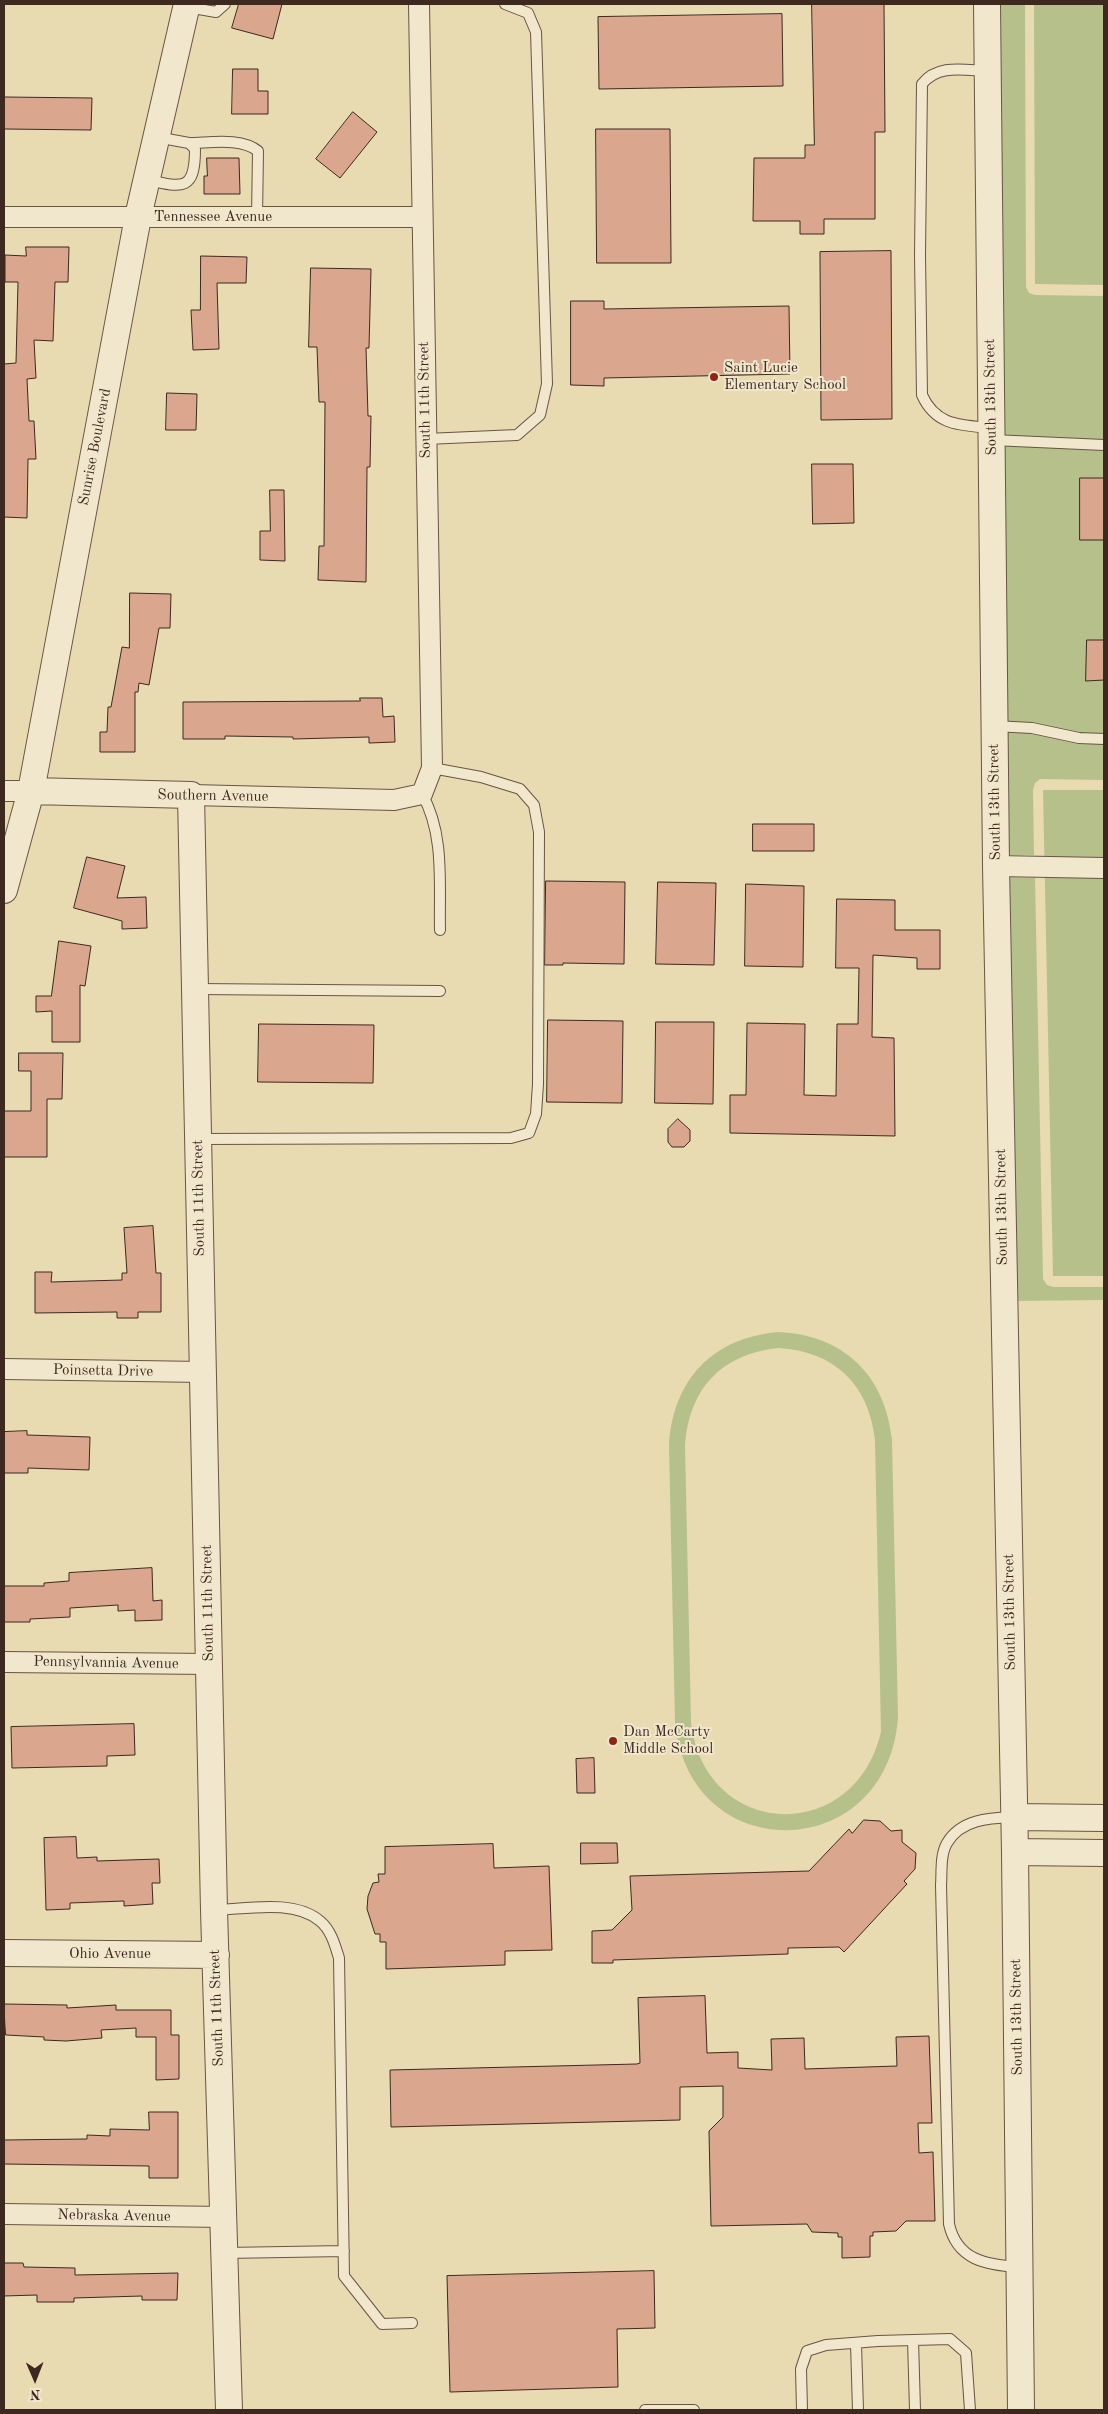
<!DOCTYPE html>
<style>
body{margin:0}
#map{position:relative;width:1108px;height:2414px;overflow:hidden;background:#e8dab1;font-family:"Old Standard TT",serif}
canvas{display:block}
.frame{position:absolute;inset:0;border:5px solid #3d2920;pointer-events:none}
.north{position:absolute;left:10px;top:2354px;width:50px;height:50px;-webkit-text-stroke:4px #f0e7cc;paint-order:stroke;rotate:179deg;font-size:14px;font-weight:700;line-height:20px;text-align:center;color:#3d2920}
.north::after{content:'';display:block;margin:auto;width:18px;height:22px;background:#3d2920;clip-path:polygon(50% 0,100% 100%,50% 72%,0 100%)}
</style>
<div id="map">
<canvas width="1108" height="2414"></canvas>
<div class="frame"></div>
<div class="north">N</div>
</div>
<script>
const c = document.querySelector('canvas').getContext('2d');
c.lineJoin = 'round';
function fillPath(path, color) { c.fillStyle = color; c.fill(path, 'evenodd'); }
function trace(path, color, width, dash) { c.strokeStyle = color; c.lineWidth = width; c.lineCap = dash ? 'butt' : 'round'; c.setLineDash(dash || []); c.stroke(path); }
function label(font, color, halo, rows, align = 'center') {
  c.font = font + ' "Old Standard TT",serif'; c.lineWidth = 4; c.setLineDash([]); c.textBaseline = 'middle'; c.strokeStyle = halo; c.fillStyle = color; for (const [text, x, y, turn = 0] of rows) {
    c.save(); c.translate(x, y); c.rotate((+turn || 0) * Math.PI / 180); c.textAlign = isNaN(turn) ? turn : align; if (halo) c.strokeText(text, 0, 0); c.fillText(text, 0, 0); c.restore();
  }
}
const green = new Path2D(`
 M997,4H1025L1026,287L1029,293L1035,295L1104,296V780L1040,779L1035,783L1033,790L1034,855H1006Z
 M1034,4H1104V285L1035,284Z
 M1043,790H1104V1276H1053Z
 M1006,877L1035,878L1043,1279L1047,1285L1053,1287H1104V1300L1014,1301Z
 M778,1332C843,1335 885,1374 892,1440L898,1717C888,1865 689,1869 675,1722L669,1445C673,1380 712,1338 778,1332ZM778,1348C835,1351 869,1385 875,1440L881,1732C854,1847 704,1839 691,1722L685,1445C689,1388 722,1354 778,1348Z`);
const building = new Path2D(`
 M239,4H282L273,39L232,28Z
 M812,4H884L885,132H875V219H824V234H800V221H753L754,158H805V145H814Z
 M782,14L783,86L599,89L598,17Z
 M233,69H258V91H268V114H232Z
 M4,97L92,98L91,130L4,129Z
 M353,112L377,132L340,178L316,159Z
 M596,129H670L671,263H597Z
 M207,158H239L240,194H204V176H207Z
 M26,247H69L68,282H55L53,341L34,340L36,378L27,379L29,421H34L36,459H28L27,518L4,517V364L16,363L18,282H5V255L26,256Z
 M891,251L892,419L821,420L820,252Z
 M201,256L247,257L246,283H217L219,349L193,350L191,310H200Z
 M311,268L371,269L369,348H366L368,416H371L370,467H367L366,582L318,580L319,546H324L325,402H319L317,347H309Z
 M571,301H604V309L789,306L790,374L604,378V386L571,385Z
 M167,393L197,394L196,430H166Z
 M812,464H853L854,523L813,524Z
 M1080,478H1104V540H1080Z
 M270,490H284L285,561L260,560V531H270Z
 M130,593L171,594L170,628H159L149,685L139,683L138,692H135V752H100V732H107L108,707H111L122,647L129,648Z
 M1087,640H1104V680L1086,681Z
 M360,698H382L383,717L394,716L395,742L369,743V737L293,739V737L225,736V739H183V702L360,701Z
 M753,824H814V851H753Z
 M87,857L125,866L117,898L146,897L147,928L122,929V921L74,908Z
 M546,881L625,882L624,964L563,963V965H545Z
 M658,882L716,883L714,965L656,964Z
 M746,884L804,886L803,967L745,966Z
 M837,899L895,900V930H940V969H917V958L873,955L872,1037L894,1038L895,1136L730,1133V1095H746L747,1023L805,1024L804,1095L836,1096L837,1024H858L859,968H836Z
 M59,941L91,946L85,986L80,985V1042H52V1011L36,1012V996H51Z
 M548,1020L623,1021L622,1103L547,1102Z
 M656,1022H714L713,1104L655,1103Z
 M259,1024L374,1025L373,1083L258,1082Z
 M19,1053H63L62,1099H47V1157H4V1111H31V1071H19Z
 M678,1119L690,1130V1141L684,1147H672L668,1142V1129Z
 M153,1226L156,1273H161V1312H138V1318H117V1312L35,1313V1272H52L51,1282L122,1280V1273H127L124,1228Z
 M27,1431V1435L90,1437L89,1470L28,1468V1473H4V1432Z
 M152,1568L153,1601L162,1600V1620L135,1621V1610L118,1611V1605L70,1608V1617L30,1619V1622H4V1586H44V1583L69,1581V1573Z
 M134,1724L135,1755L107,1756V1766L12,1768L11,1727Z
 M594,1758L595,1793H577L576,1759Z
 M864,1820L880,1821L891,1831L902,1830V1842L916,1853L915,1869L904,1881L907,1884L844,1952L839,1947L788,1948V1954L613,1960V1963H592V1931L612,1930L632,1910L630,1876L809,1871L849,1829L852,1833Z
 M76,1837L77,1858L97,1857V1861L159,1859L160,1883H152L153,1904L124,1906V1901L70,1903V1909L46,1910L44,1838Z
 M581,1843H617L618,1863L581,1864Z
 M493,1844L494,1868L549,1866L552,1950L505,1951V1965L386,1969V1942H380V1934H375L367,1909L368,1896L373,1883L379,1882L378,1874H385V1847Z
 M705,1996L707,2053L738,2052V2068L772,2070L771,2039L804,2038L805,2069L897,2066L896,2037L929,2036L932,2123H918L919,2153L933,2152L935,2221H906L896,2231L873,2232V2236H870V2257L842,2258V2237H838V2233L812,2232L807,2224L711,2226L709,2131L723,2117V2086L680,2087V2120L391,2127L390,2070L637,2064L640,2063L638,1998Z
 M4,2004L67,2005V2008L116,2005V2010H171V2035H179V2079L156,2080V2037H136V2028L101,2030L102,2038L66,2041L44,2040V2037L6,2035Z
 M149,2112H178V2178H149V2166L4,2164V2140L87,2139V2135L110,2136V2129L149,2130Z
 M4,2263H23L24,2267L75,2268V2275L178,2273L177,2300H142V2296L74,2298V2302H37V2295L4,2296Z
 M654,2271L655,2328L617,2329L618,2387L450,2392L447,2276Z`);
const service = new Path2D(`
 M187,7L216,12L225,4
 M986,71C963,70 938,64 922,84L920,255L922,395C936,426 960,425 991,428
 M189,143C209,143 241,137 258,151L257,217
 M148,180C183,188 195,191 195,149L189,143L156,137
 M426,439L517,435L540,415L547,384L536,32L528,13L505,4
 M992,440L1104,445
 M994,726L1032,728L1079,738L1104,739
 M422,794C445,834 439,885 440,930
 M196,989L440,991
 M199,1139L511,1138L529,1133L536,1114L538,1084L539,832L534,805L520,789L481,777L432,768
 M1013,1817C990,1818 961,1819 947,1843C940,1855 942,1872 941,1885L949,2224C957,2260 986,2265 1019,2267
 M215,1910C247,1909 294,1899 320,1921C331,1930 335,1945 339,1958L344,2276L382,2324L412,2323
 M225,2253L344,2251
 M913,2340L915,2410
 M856,2344L858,2410
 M645,2410H694
 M802,2410L801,2369L807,2351L826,2345L878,2341L950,2339L966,2353L970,2410`);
const minor = new Path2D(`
 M4,217H422
 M4,791H31
 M191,795L394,800L422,794L432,768L419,4
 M996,866L1104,868
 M4,1369L203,1372
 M4,1662L209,1664
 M4,2214L224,2217`);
const tertiary = new Path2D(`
 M987,4L996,866L1015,1852L1021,2410
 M31,791L191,795L214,1910L229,2410
 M4,890L31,791L138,217L187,4
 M1014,1817L1104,1818
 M1015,1852L1104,1853
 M4,1953L216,1955`);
const markers = [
 [714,377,5,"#8f2418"],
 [613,1741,5,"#8f2418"]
];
const streetNames = [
 ["Tennessee Avenue",213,217],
 ["South 13th Street",991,397,-91],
 ["South 11th Street",425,400,-91],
 ["Sunrise Boulevard",95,447,-79],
 ["Southern Avenue",213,796,1],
 ["South 13th Street",995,802,-91],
 ["South 11th Street",199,1198,-91],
 ["South 13th Street",1002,1207,-91],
 ["Poinsetta Drive",103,1371,1],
 ["South 11th Street",208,1603,-91],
 ["South 13th Street",1010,1612,-91],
 ["Pennsylvannia Avenue",106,1663,1],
 ["Ohio Avenue",110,1954],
 ["South 11th Street",217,2008,-92],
 ["South 13th Street",1017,2017,-91],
 ["Nebraska Avenue",114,2216,1]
];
const poiNames = [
 ["Saint Lucie",724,368],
 ["Elementary School",724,385],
 ["Dan McCarty",623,1732],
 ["Middle School",623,1749]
];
fillPath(green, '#b6c08b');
fillPath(building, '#daa68d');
trace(building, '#3d2920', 1);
trace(service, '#685544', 12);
trace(minor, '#685544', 22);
trace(tertiary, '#685544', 28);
trace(service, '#f0e7cc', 10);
trace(minor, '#f0e7cc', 20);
trace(tertiary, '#f0e7cc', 26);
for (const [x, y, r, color] of markers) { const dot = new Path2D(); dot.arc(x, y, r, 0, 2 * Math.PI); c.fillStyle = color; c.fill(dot); trace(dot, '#f0e7cc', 2); }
label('15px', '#3d2920', '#f0e7cc', streetNames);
label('15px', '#3d2920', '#f0e7cc', poiNames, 'left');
</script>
